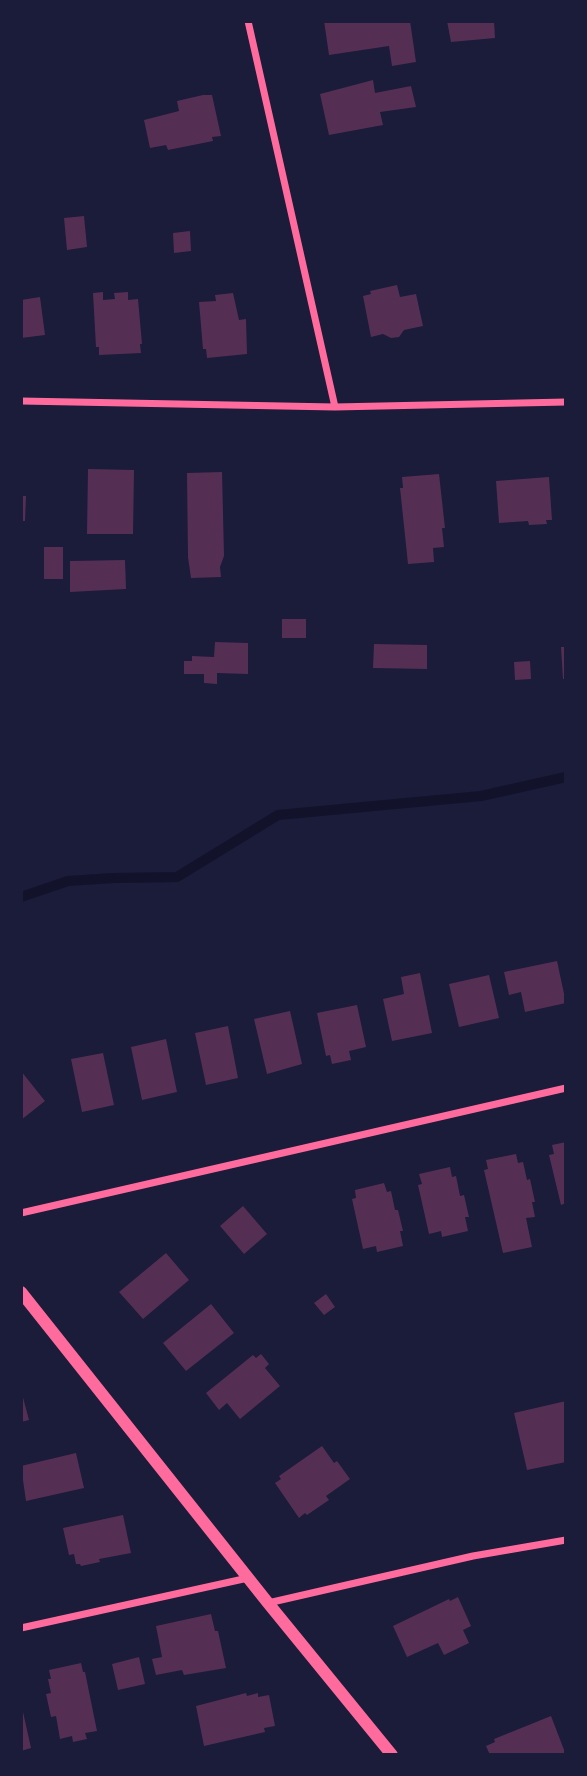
<!DOCTYPE html>
<style>
body{margin:0}
#map{position:relative;width:587px;height:1776px;overflow:hidden;background:#1b1b3a;font-family:"Roboto Serif",serif}
canvas{display:block}
.frame{position:absolute;inset:0;border:23px solid #1b1b3a;pointer-events:none}
</style>
<div id="map">
<canvas width="587" height="1776"></canvas>
<div class="frame"></div>
</div>
<script>
const c = document.querySelector('canvas').getContext('2d');
c.lineJoin = 'round';
function trace(path, color, width, dash) { c.strokeStyle = color; c.lineWidth = width; c.lineCap = dash ? 'butt' : 'round'; c.setLineDash(dash || []); c.stroke(path); }
function fillPath(path, color) { c.fillStyle = color; c.fill(path, 'evenodd'); }
const stream = new Path2D(`
 M21,897L68,881L114,878L177,877L278,815L481,796L566,777`);
const building = new Path2D(`
 M324,21H410L416,62L392,66L389,46L329,55Z
 M447,21H494L495,38L451,42Z
 M373,80L375,93L411,86L416,107L380,112L383,125L329,135L320,94Z
 M203,95H212L221,136L212,137L213,141L168,150L166,145L150,148L144,120L179,111L177,101Z
 M84,216L87,247L67,250L64,218Z
 M190,231L191,251L174,253L173,233Z
 M397,285L400,297L416,294L423,326L404,330L399,337L391,338L383,334L371,337L363,296L371,294L370,291Z
 M103,292V300L115,299L114,293L128,292V300L138,299L142,344H140L141,353L99,355V347H96L93,293Z
 M233,293L239,320L246,319L247,354L207,358L206,349H203L199,302L216,301L215,295Z
 M40,297L45,335L21,338V300Z
 M88,469L134,470L133,534H87Z
 M222,472L224,556L220,567L221,577L191,578L188,557L187,473Z
 M439,474L445,528H442L444,547L433,548L434,562L408,564L400,488H403L402,477Z
 M549,477L552,520H546L547,524L529,525L528,521L499,523L496,481Z
 M21,496H26L25,521H21Z
 M44,547H63V579H44Z
 M125,560L126,589L70,592V561Z
 M282,619H306V638H282Z
 M215,642L248,643V674L217,673V684L204,683V674H184V661H192V656L214,657Z
 M374,644L427,645V669L373,668Z
 M561,647H566V679H563Z
 M530,661L531,679L515,680L514,662Z
 M557,961L566,1003L525,1012L521,992L509,995L504,972Z
 M420,973L432,1033L392,1041L383,999L404,994L401,977Z
 M489,975L499,1018L459,1027L449,984Z
 M357,1005L366,1047L349,1051L351,1060L332,1064L330,1055L326,1056L317,1013Z
 M290,1011L302,1064L267,1074L254,1019Z
 M228,1026L238,1078L206,1085L195,1033Z
 M166,1039L177,1092L142,1100L131,1047Z
 M103,1053L114,1105L82,1112L71,1059Z
 M21,1071L45,1101L21,1120Z
 M566,1142V1203L561,1205L549,1155L554,1154L552,1145Z
 M516,1154L518,1163L523,1162L527,1180L530,1179L535,1202H532L535,1217L526,1218L532,1247L503,1253L484,1170L488,1169L486,1160Z
 M450,1167L452,1177L456,1176L460,1196L464,1195L469,1217H465L468,1231L442,1237L441,1231L429,1234L418,1185L422,1184L419,1174Z
 M384,1183L387,1192L391,1191L395,1210H398L403,1231H400L403,1246L377,1252L376,1246L363,1249L352,1199L356,1198L355,1190Z
 M243,1206L267,1234L244,1254L220,1226Z
 M166,1253L189,1280L143,1319L119,1292Z
 M326,1294L335,1307L324,1315L314,1303Z
 M211,1304L234,1333L186,1371L163,1343Z
 M261,1354L269,1364L265,1368L280,1386L240,1419L227,1403L219,1410L206,1393L253,1355L256,1358Z
 M21,1390L29,1420L21,1422Z
 M566,1401V1450H564L566,1462L527,1470L514,1413Z
 M322,1446L334,1463L337,1461L350,1479L326,1496L329,1500L307,1515L305,1513L299,1518L275,1483L281,1479L279,1476Z
 M76,1453L84,1488L26,1501L21,1466Z
 M123,1515L131,1553L99,1559L100,1562L81,1566L80,1564H76L74,1554L69,1555L63,1528Z
 M458,1597L471,1626L463,1630L469,1643L444,1655L438,1643L407,1657L393,1626L449,1599L450,1601Z
 M211,1614L215,1631H218L226,1668L184,1675L182,1670L156,1675L152,1659L162,1657L156,1626Z
 M139,1657L145,1684L118,1690L112,1664Z
 M81,1663L83,1672H85L97,1731L85,1733L87,1739L73,1742L72,1736L60,1739L56,1716L51,1717L46,1694L51,1693L48,1679H51L49,1670Z
 M246,1693L247,1696L258,1693V1697L269,1695L275,1726L264,1728L265,1732L204,1746L196,1706Z
 M21,1703L31,1748L21,1751Z
 M551,1716L566,1755H490L486,1746L495,1742L494,1739Z`);
const minor = new Path2D(`
 M248,21L335,407
 M21,401L335,407L566,402
 M21,1213L566,1088
 M268,1603L473,1556L566,1540
 M21,1628L248,1578`);
const tertiary = new Path2D(`
 M21,1292L268,1603L392,1755`);
trace(stream, '#12122b', 10);
fillPath(building, '#542f53');
trace(minor, '#ff6b9d', 7);
trace(tertiary, '#ff6b9d', 12);
</script>
